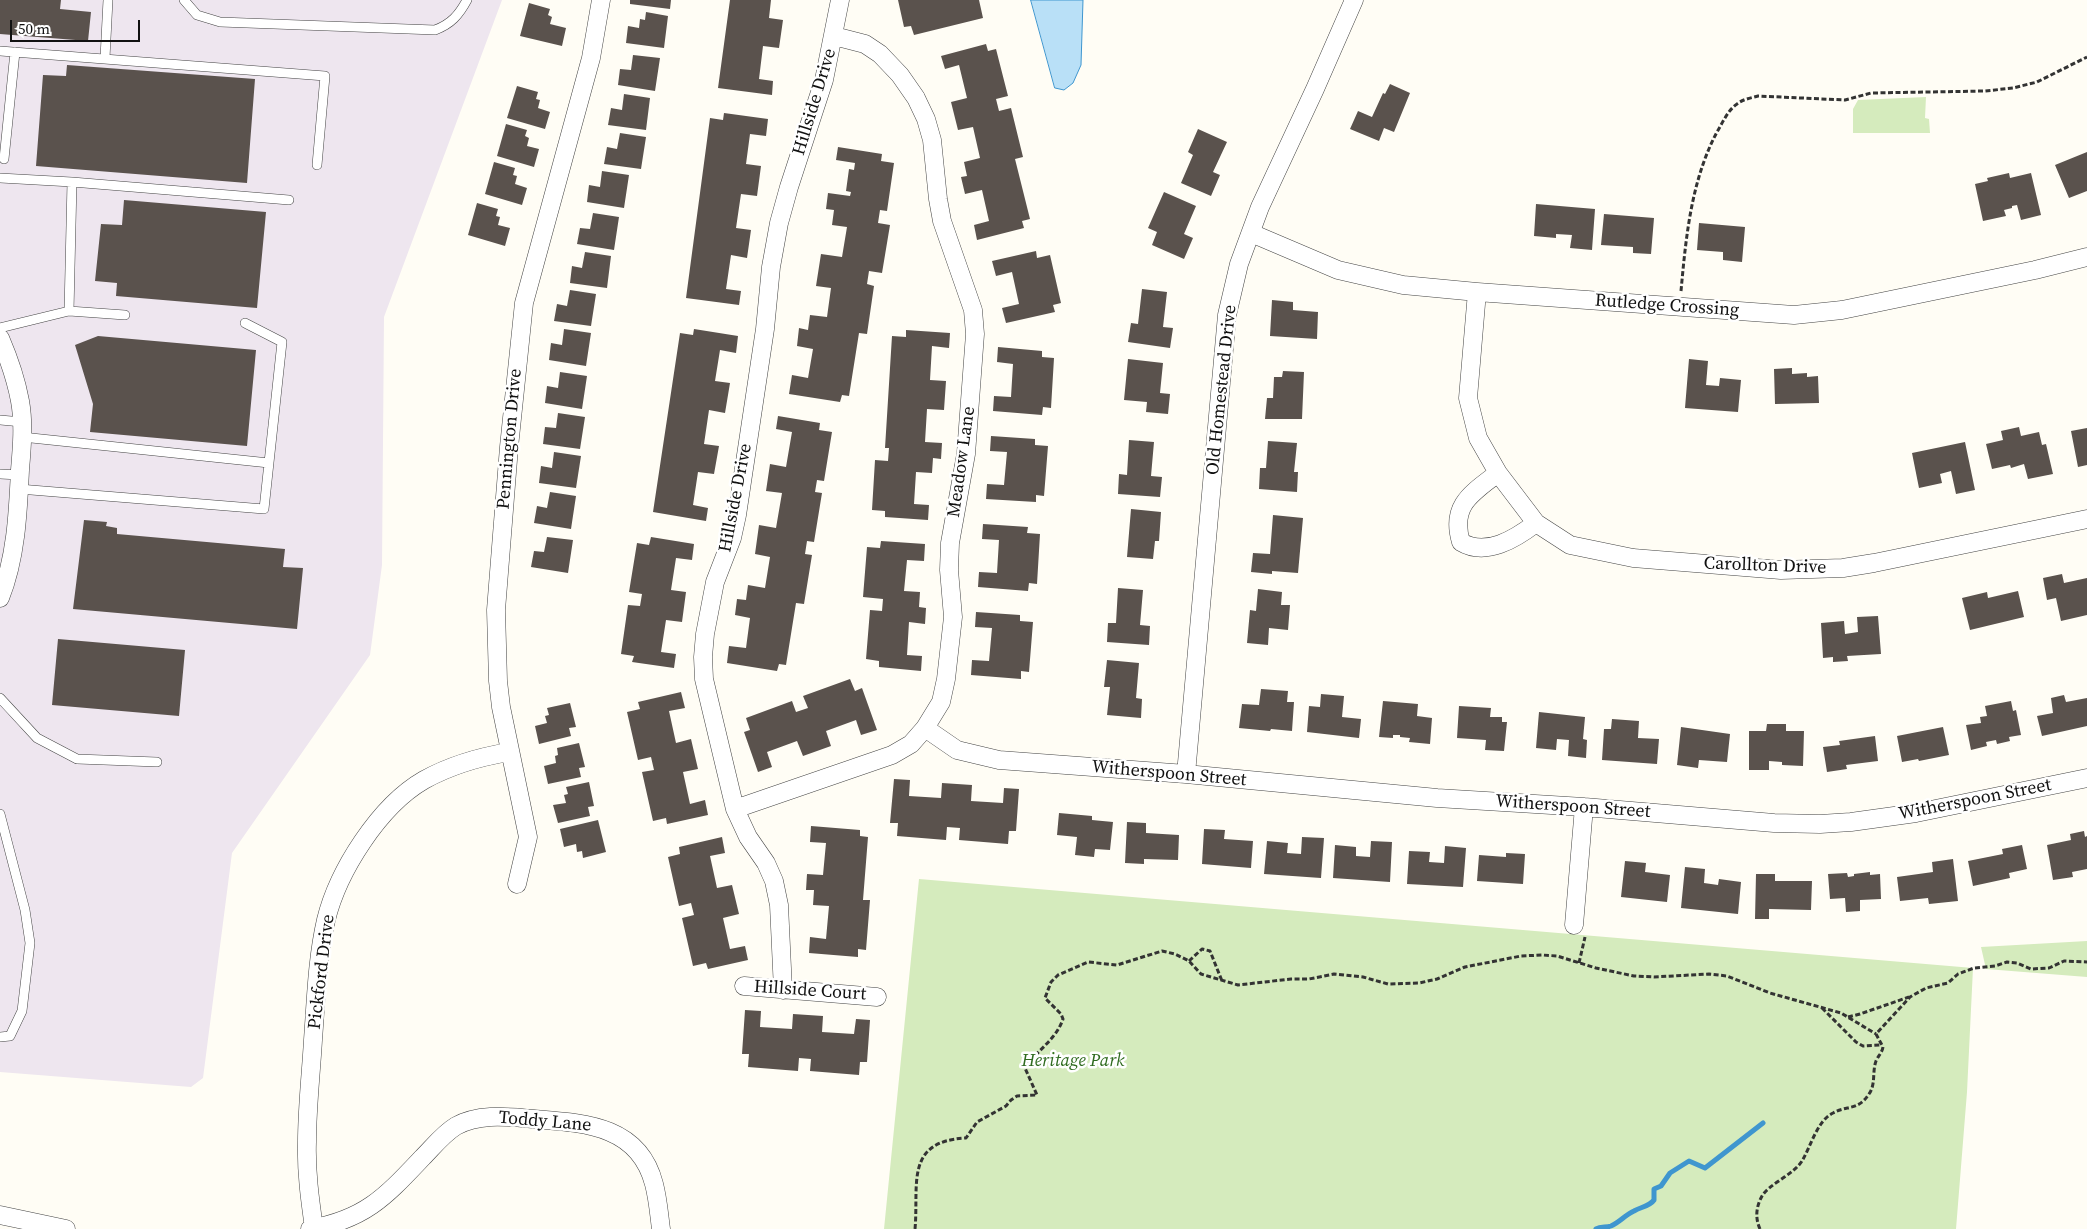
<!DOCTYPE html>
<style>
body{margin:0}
#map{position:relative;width:2087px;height:1229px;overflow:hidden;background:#fffdf5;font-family:"Source Serif 4",serif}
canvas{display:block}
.scale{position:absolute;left:10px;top:20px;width:130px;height:22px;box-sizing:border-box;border:2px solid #111;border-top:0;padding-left:6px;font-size:15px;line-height:18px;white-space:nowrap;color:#111;-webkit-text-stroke:4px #fff;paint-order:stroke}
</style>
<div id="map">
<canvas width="2087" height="1229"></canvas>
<div class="scale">50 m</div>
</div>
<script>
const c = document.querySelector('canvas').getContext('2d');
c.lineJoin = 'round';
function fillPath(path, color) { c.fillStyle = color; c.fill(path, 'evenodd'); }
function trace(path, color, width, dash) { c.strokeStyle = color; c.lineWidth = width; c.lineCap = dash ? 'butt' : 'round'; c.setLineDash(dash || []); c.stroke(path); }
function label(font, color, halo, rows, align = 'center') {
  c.font = font + ' "Source Serif 4",serif'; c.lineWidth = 5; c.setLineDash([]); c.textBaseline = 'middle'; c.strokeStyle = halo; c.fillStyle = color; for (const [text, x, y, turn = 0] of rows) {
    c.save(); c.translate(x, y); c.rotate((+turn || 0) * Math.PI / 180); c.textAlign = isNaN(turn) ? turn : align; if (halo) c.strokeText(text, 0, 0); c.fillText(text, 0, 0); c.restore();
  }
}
const industrial = new Path2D(`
 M0,0H502L384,317L382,565L370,655L232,853L203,1078L191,1087L0,1072Z`);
const green = new Path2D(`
 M1926,97L1925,118L1929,119L1930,133H1853V109L1858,100Z
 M919,879L1973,968L1967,1092L1956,1229H884Z
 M2087,941V977L1986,969L1981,947Z`);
const water = new Path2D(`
 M1031,0H1083L1081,65L1073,83L1064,90L1055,88Z`);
const stream = new Path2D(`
 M1596,1229C1601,1226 1606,1228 1611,1226C1620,1222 1625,1215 1634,1211C1641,1207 1650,1206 1654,1200V1189L1661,1186L1670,1173L1689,1161L1705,1168L1763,1123`);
const building = new Path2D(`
 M0,0H61L60,9L91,12L88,41L0,34Z
 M630,0H671L670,9L630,4Z
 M730,0H771L769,18L783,20L779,48L763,46L759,79L773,81L772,95L718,88Z
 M898,0H979L983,18L914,35L911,26L904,27Z
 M529,3L550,9L548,15L552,17L550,24L566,28L562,46L520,36Z
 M646,12L668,16L664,48L626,43L628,26L639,28L640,19L645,20Z
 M986,44L988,51L996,49L1008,96L996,99L999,111L1011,108L1023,157L1015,159L1030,219L1022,221L1024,228L977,240L974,225L989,221L982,190L965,194L961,177L967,176L964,162L980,158L973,127L958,130L951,102L967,98L959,65L945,69L941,56Z
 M633,55L660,58L655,91L618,85L620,69L631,70Z
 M67,65L255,79L247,183L36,166L43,75L66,76Z
 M1390,84L1410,93L1394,132L1384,128L1379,141L1350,129L1358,111L1372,117L1383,93L1385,94Z
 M517,86L538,92L536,99L540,100L538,108L550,112L545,129L507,118Z
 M624,94L650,98L646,130L608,125L611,108L622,110Z
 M724,113L768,119L766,136L750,134L746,164L761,166L757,196L741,194L736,228L751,230L747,258L731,255L726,289L741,291L739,305L686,298L710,118L723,120Z
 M506,124L527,130L525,136L529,138L527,146L539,149L534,167L497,156Z
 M1198,129L1227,142L1213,172L1220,175L1211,196L1181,183L1193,155L1188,152Z
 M620,133L646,137L641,169L604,164L607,147L617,149Z
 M838,147L882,154L881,161L894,163L887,211L880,210L878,223L890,225L882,273L869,271L867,284L874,286L867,334L859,333L849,396L842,395L840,402L789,394L792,375L808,378L813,349L797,346L799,328L808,330L810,315L827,317L831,288L816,286L821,254L842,257L847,227L832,225L834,210L826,209L828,193L850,196L851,192L846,191L849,169L854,170L855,163L836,160Z
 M2087,152V191L2069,198L2055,165Z
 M494,162L515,168L513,175L517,176L515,184L527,188L522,205L485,194Z
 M602,171L629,175L624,208L587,202L589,185L600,187Z
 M2009,173L2010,178L2031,173L2041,215L2021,220L2017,205L2012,206V208L2004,210L2006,216L1983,221L1975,184L1988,181L1987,178Z
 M1164,192L1196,206L1184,234L1193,238L1184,259L1152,245L1157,232L1148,228Z
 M124,200L266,212L257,308L116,296L117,283L95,281L101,224L122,225Z
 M477,203L498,209L496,216L500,217L498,225L510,228L505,246L468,235Z
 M1536,204L1595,209L1592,250L1570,248L1572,235L1556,234V238L1534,236Z
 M593,213L619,217L614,250L577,244L580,228L590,229Z
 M1604,214L1654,218L1651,254L1633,253V247L1601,245Z
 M1699,223L1745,227L1742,262L1723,260V252L1697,250Z
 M1036,251L1037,258L1050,255L1061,303L1053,305L1055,312L1006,323L1002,308L1019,304L1012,272L996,276L992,261Z
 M585,252L611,256L607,288L570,283L572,266L582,268Z
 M1142,289L1167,292L1163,327L1173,328L1170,348L1128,342L1131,323L1138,324Z
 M570,290L596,294L591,326L554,321L557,304L567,306Z
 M1272,300L1293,302V310L1318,312L1317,339L1270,336Z
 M564,329L591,333L586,366L549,360L551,343L562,345Z
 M694,329L738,336L736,353L720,350L715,381L730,383L725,413L709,410L704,444L719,446L714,474L698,472L693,505L708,508L706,521L653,512L680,333L693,335Z
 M906,330L950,333L949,348L932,346L930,380L946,381L944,410L927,409L925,442L942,443L941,459L933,458L932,473L916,472L914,504L929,505L928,520L885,517V511L872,510L875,460L888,461L889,448H885L892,336L906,337Z
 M98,336L256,350L247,446L90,432L93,404L75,345Z
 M998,347L1042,351V357L1054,358L1051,408L1043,407L1042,415L993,411L994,396L1011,397L1013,364L997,362Z
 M1128,359L1163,363L1160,393L1170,394L1168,414L1146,412L1147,402L1124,400Z
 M1689,359L1708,361L1706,385L1719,386L1720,378L1741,380L1738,412L1685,408Z
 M1792,368V374L1807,373V377L1818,376L1819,403L1775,404L1774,369Z
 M1283,371L1304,372L1302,419H1265L1267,398H1273L1274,377H1282Z
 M560,372L587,376L582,409L545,403L547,386L558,388Z
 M558,413L585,417L580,449L543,444L545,427L556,428Z
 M778,416L820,423L819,430L832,432L824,481L817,480L815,492L822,493L814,542L807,541L805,554L812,555L804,604L796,603L786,665L779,664L777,671L727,663L729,646L746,648L750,618L735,615L737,599L746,600L748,585L765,588L770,557L755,554L759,525L776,528L782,493L766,491L770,464L786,467L792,432L776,429Z
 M2019,427L2021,436L2039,432L2042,445L2046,444L2053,474L2028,479L2024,464L2011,468L2010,465L1992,469L1986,444L2003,440L2001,431Z
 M2087,428V465L2078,467L2071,431Z
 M991,436L1035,439V445L1048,446L1044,496L1036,495V502L986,499L987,484L1004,485L1007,452L990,451Z
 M1129,440L1154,442L1151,476L1162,477L1160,497L1118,494L1119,474L1127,475Z
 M1268,441L1297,443L1294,472H1298L1297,492L1259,489L1260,468H1266Z
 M1965,442L1975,490L1956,494L1951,471L1940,474L1942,483L1919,488L1912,453Z
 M554,452L581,456L576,488L539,483L541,466L552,468Z
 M550,492L576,496L571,529L534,523L537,506L547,508Z
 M1131,509L1161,512L1159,541H1155L1153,559L1127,557Z
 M1273,515L1303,518L1298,573L1272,571V574L1251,572L1253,553L1270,554Z
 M84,520L107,522L106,526L117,528V534L285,549L283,567L303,568L297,629L73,609Z
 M983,524L1028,527L1027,533L1040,534L1037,584L1029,583L1028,591L978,587L979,572L997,573L999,540L982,539Z
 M547,537L573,540L568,573L531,567L534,551L544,552Z
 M651,537L694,544L692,560L676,558L671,590L686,592L682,622L666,620L661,652L676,654L674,668L632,662L634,656L621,654L628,605L640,606L642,594L629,592L637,543L649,545Z
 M881,541L925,544L924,561L907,560L904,591L920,592L919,607L926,608L925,624L909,622L907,655L922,656L921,671L879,667V661L866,659L870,610L882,611L883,599L863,597L867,547L880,548Z
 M2062,574L2064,583L2087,578V615L2061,621L2056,598L2047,600L2043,578Z
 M1118,588L1143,590L1140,625L1150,626L1149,645L1107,642L1108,623H1116Z
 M1258,589L1282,592L1281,605H1290L1288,630L1269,628L1268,645L1247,643L1250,610L1256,611Z
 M2018,591L2024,617L1970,630L1962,598L1987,592L1988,598Z
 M976,612L1020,615V621L1033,622L1029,672L1021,671V679L971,675L972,660L989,661L992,628L975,627Z
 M1878,616L1881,654L1847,656L1848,661L1833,662V657L1823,658L1821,623L1844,621L1845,634L1858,632L1857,617Z
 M58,639L185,650L179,716L52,705Z
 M1107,660L1139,663L1136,698L1142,699L1141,718L1107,715L1110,687H1104Z
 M850,679L855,691L862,688L877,730L861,735L856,720L826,731L831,746L803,756L797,741L767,752L772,767L758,772L744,732L750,730L746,718L792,701L796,712L808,708L803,696Z
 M1261,689L1288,691L1287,702H1294L1292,731L1271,729L1270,731L1239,728L1242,704L1259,705Z
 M681,692L685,708L669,711L676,743L691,739L698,769L683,772L690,804L705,800L708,815L667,824L666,818L653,821L642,772L654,770L651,757L638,760L627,712L640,709L638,702Z
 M1321,694L1344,696L1342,717L1361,719L1359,738L1307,732L1309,706L1320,707Z
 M2064,695L2066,702L2087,698V726L2042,736L2037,716L2053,713L2051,698Z
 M1383,701L1418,704L1417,716L1432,718L1430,744L1409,742L1410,738L1400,737V735H1393V738L1379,737Z
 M2011,701L2013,711L2016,710L2021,735L2009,737L2010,741L1997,744L1996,740L1986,742L1987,746L1971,750L1966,725L1981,723L1980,717L1987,716L1985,706Z
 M570,703L576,727L569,728L571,736L539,744L535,726L547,723L545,716L549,715L547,708Z
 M1459,706L1491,708L1490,717H1502V722H1507L1504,751L1485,750L1486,740L1457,738Z
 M1539,712L1585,717L1583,739L1587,740L1586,758L1568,756L1569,740L1557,739L1556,750L1536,748Z
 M1612,719L1639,721L1638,738L1659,739L1657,764L1602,760L1604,729H1611Z
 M1767,724H1786V731H1804L1803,766L1782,765V762L1769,761V770H1749V731H1766Z
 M1681,727L1730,734L1727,762L1699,760L1698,768L1677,765Z
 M1943,727L1949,755L1919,761L1918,759L1902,762L1897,736Z
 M1875,736L1878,761L1846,765L1847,769L1827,772L1823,747L1840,745L1839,741Z
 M579,743L585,767L579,768L581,777L548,784L544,766L556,763L555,756L558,755L557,748Z
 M894,779L910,780L909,796L941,798L942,783L972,785L971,801L1003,803L1004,788L1019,789L1016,831H1009L1008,844L959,840L960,828L947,827L946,840L897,836L898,823H890Z
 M589,782L594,806L588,807L590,816L558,823L553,805L566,803L564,795L568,794L566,787Z
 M1059,813L1092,816V820L1113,822L1110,850L1095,849L1094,857L1075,855L1077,837L1057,835Z
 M598,820L606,852L583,858L582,851L577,852L576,844L564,847L560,829Z
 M1127,822L1146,823V833L1179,835L1178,860L1144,859V864L1125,863Z
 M811,826L860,830V836L868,837L863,900H870L866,950L858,949V957L809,953L810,937L826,939L829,906L813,905L814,890H806L807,874L823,875L826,843L810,842Z
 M1204,829L1225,830L1224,839L1253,841L1251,868L1202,864Z
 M2084,831L2085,837L2087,836V869L2072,872L2073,877L2053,880L2047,845L2071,840L2070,834Z
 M722,837L725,853L710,856L717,888L732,885L739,914L723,918L730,949L745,946L748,960L708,969L706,963L693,966L682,918L694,915L691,903L679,906L668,857L680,854L679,847Z
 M1302,837L1324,838L1321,878L1264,874L1267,841L1288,843L1287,853L1301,854Z
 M1371,841L1392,842L1390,882L1333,878L1335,845L1356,847V856L1370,857Z
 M2022,845L2027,869L2009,873L2010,878L1973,886L1968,861L2003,854L2002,849Z
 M1445,846L1466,848L1463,887L1407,884L1409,851L1430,852L1429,862L1444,863Z
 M1506,853L1525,854L1523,884L1477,881L1479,855L1506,857Z
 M1953,859L1958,901L1929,904L1928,898L1900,901L1897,877L1933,872L1932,862Z
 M1625,861L1646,863L1645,872L1670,875L1667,902L1621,897Z
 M1685,867L1705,869L1704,883L1718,885L1719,879L1741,882L1738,914L1681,908Z
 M1870,872V875L1880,874L1881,899L1860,900V911L1846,912L1845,898L1830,899L1828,874L1847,873L1848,877L1854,876V874Z
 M1756,874H1775V881H1812L1811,910L1769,909V919H1755Z
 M745,1010L761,1011L760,1027L792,1029L793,1014L823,1016L822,1032L854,1034L856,1019L870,1020L867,1062H860L859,1075L810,1071L811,1059L799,1058L798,1071L748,1067L749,1054H742Z`);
const path = new Path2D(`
 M1681,291C1686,237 1691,181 1717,132C1723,122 1728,110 1737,104C1743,99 1751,98 1758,96L1845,100L1871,93L1985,91L2013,88L2037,82L2087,57
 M1189,961L1202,949L1210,951L1222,981
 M1579,963L1585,937
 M1822,1008L1856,1042L1863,1046L1881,1045
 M1848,1017L1860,1014L1909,997
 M915,1229C919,1185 904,1141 966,1138L977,1122L1006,1106L1011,1100L1017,1096L1037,1095L1025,1068C1037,1050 1056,1040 1063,1019L1061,1014L1045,998L1051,982L1058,975L1088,962L1117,965L1162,951L1175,954L1189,961L1201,974L1238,985L1291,979H1309L1334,974L1363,977L1388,984L1419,983L1437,979L1465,967L1521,956L1542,955L1557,956L1596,968L1634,976L1654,977L1709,974L1727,976L1770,993L1841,1013L1876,1034
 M1760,1229C1755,1218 1756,1207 1762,1196C1769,1184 1793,1175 1802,1161C1811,1146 1817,1121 1833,1113C1847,1105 1858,1111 1869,1094C1876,1084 1872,1072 1876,1061C1878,1056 1882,1053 1883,1047L1876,1034L1910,997L1926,988L1948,983L1958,974L1974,968L1995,966L2007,962L2017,963L2031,969L2049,968L2064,961L2087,962`);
const service = new Path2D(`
 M184,0L197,15L220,22L435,30C451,24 459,15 467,0
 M0,51L325,76L317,165
 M105,58L108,0
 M4,159L15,52
 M0,178L72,182L289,200
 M69,311L72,182
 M0,328L69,311L125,315
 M0,420L22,422
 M22,437L269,463
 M0,474L20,475
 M19,489L264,509L282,342L245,323
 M0,698L37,738L77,759L157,762
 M0,814L25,910L30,943L22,1011L10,1036L0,1037`);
const minor = new Path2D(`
 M1251,233L1338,270L1403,285L1477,292L1794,315L1842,310L2035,270L2087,257
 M1477,292L1468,398L1478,438L1498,473L1536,523L1570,545L1633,558L1781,570L1843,568L1874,563L2087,519
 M0,338C9,359 16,379 20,401C24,423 22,447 20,470C18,513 16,558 0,598
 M1498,473C1472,493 1450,505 1461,542C1486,557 1515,539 1536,523
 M925,728L957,750L999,760L1186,774L1437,798L1584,807L1774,823L1820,824L1851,822L1916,813L2087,778
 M1186,774L1227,315L1239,264L1260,207L1315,89L1354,0
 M735,809L892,755L911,744L925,728L941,702L946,679L953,617L949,570L950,543L966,454L975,334L973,310L942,221L938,199L932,140L926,119L916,98L900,75L880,54L865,44L834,36
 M517,884L528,837L501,707L498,681L496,610L509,447L524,303L591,58L601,0
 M1574,925L1584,807
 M744,986L877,997
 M783,990L779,905L774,881L766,863L748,837L735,809L704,679L703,657L705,634L715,582L732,538L737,515L765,329L771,267L779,223L789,187L824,80L840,0
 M0,1215L66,1229
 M314,1228C310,1200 306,1171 307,1142C307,1108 311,1074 313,1040C316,1000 317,959 326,920C338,871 379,806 424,780C451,765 479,757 509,752
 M310,1229C366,1219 386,1196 423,1157C433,1147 443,1134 456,1126C480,1113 508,1117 534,1119C584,1123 639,1125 654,1184C658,1199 659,1214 661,1229`);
const streetNames = [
 ["Hillside Drive",815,102,-73],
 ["Rutledge Crossing",1667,306,4],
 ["Old Homestead Drive",1222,390,-84],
 ["Pennington Drive",510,439,-85],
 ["Meadow Lane",962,462,-82],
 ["Hillside Drive",736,498,-79],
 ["Carollton Drive",1765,566,2],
 ["Witherspoon Street",1169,774,5],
 ["Witherspoon Street",1975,800,-11],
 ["Witherspoon Street",1573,807,4],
 ["Pickford Drive",322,972,-83],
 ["Hillside Court",810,991,4],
 ["Toddy Lane",545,1122,5]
];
const parkNames = [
 ["Heritage Park",1073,1061]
];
fillPath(industrial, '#eee6ef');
fillPath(green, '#d5ebbd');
fillPath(water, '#b9e0f7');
trace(water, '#3f96cf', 1);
trace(stream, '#3f96cf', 5);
fillPath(building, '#5a524d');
trace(service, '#444', 10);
trace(minor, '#444', 19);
trace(path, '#333', 3, [5, 2.5]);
trace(service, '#fff', 9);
trace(minor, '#fff', 18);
label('18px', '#111', '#fff', streetNames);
label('italic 18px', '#2f6b1f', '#fff', parkNames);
</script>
